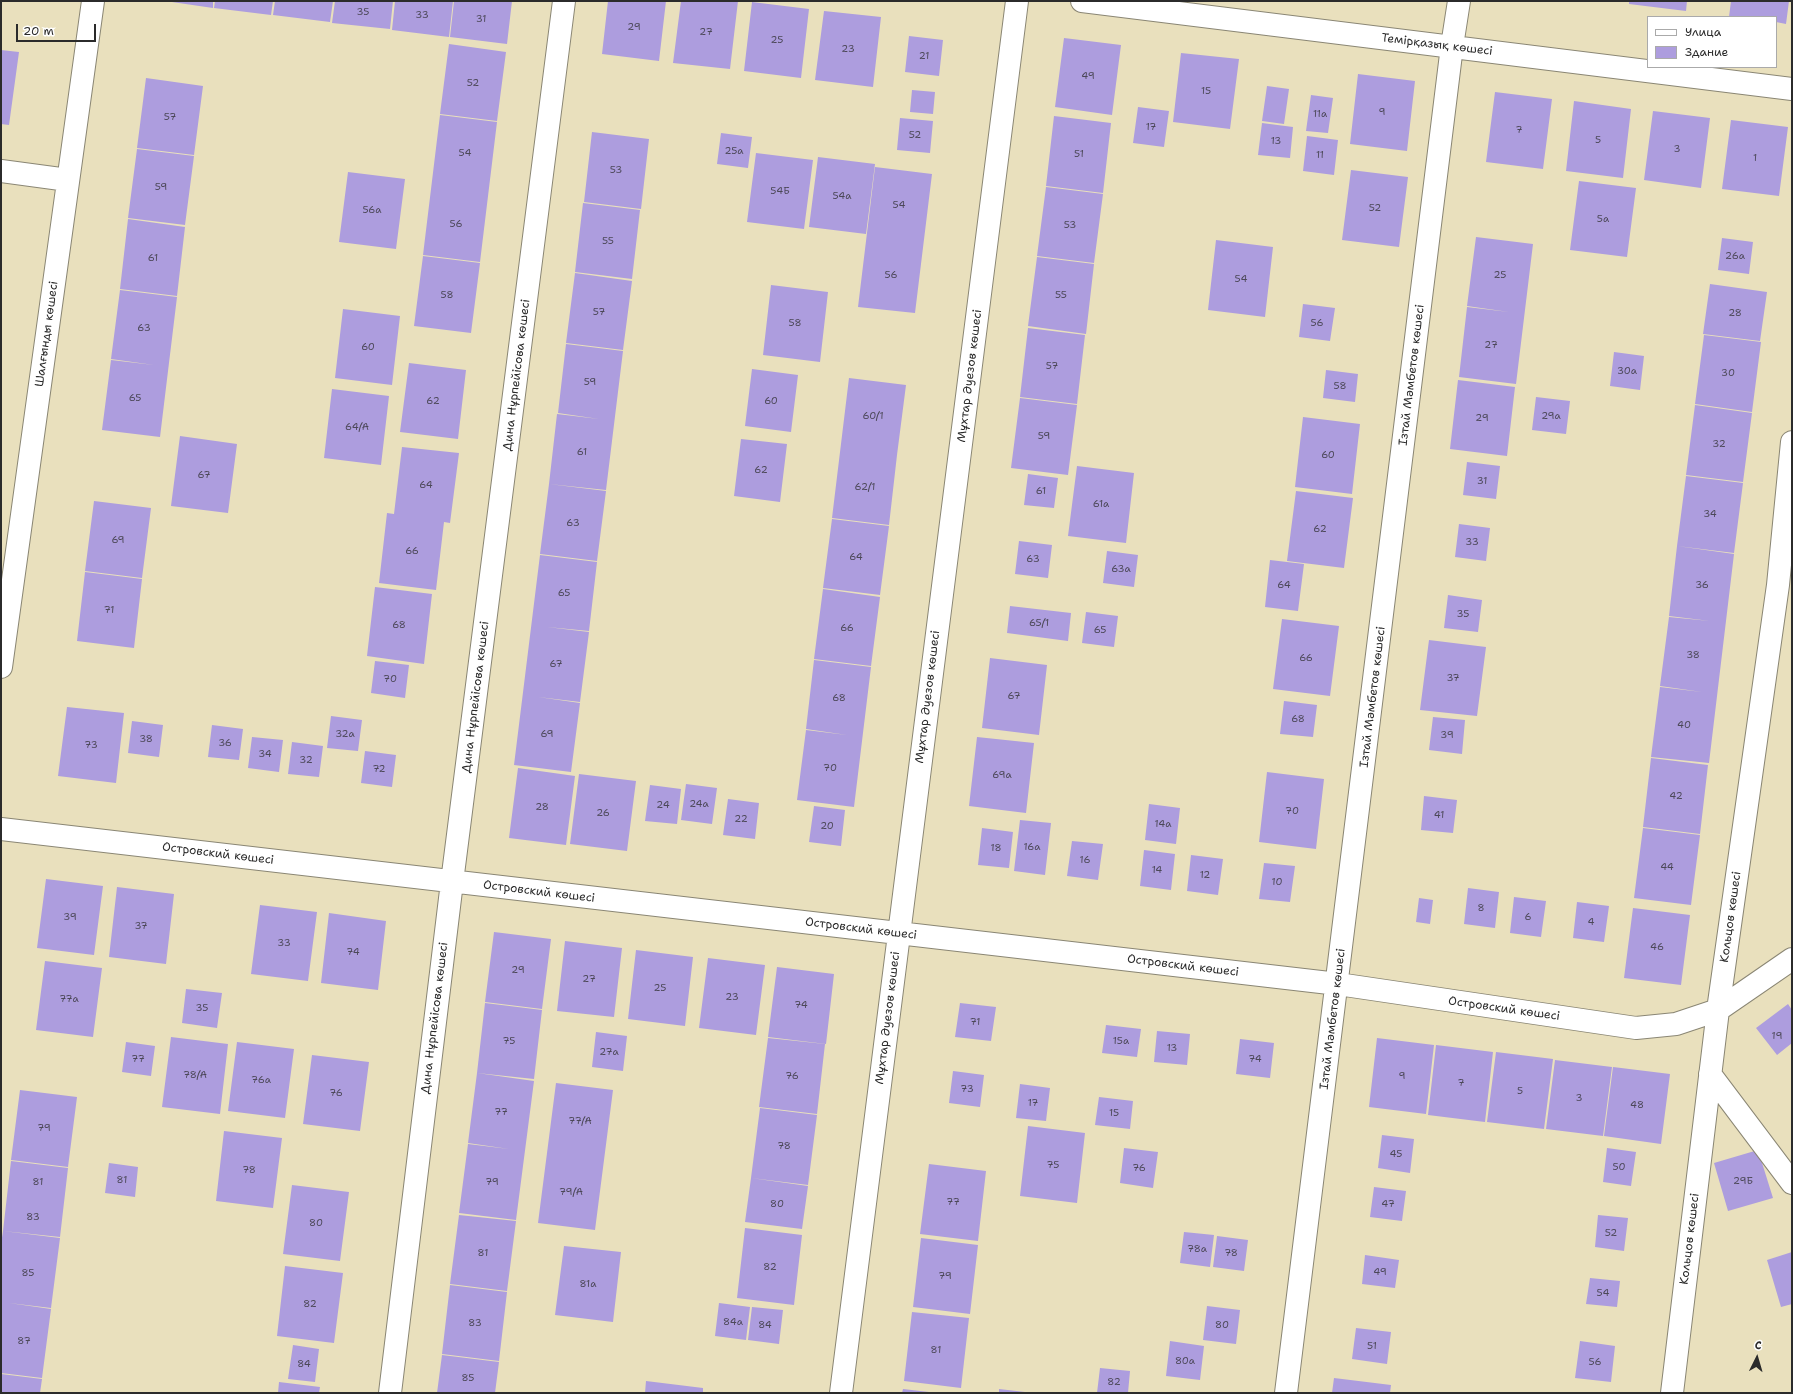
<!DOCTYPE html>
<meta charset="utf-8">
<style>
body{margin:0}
#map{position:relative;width:1793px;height:1394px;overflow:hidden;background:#e9e0bd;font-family:"Shantell Sans",sans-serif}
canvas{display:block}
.frame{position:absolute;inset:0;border:2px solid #2b2b2b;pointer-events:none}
.legend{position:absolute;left:1647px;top:16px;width:130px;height:52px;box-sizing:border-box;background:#fff;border:1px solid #aaa;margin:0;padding:5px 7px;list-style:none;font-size:12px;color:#2b2b2b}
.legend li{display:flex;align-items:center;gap:8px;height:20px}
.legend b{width:20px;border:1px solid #aaa}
.north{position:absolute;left:1737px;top:1338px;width:40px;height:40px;-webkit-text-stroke:3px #fff;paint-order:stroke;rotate:5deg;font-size:11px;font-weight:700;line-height:16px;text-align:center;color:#2b2b2b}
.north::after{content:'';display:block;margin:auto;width:14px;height:18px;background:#2b2b2b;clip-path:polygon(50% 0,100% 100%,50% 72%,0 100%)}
.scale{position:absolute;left:16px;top:24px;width:80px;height:18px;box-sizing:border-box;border:2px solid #2b2b2b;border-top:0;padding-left:5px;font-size:12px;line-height:14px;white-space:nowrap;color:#2b2b2b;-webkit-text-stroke:3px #fff;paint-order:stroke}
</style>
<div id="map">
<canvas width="1793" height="1394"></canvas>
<div class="frame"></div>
<ul class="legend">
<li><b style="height:5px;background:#fff"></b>Улица</li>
<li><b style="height:11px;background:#ad9dde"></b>Здание</li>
</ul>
<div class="north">С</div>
<div class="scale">20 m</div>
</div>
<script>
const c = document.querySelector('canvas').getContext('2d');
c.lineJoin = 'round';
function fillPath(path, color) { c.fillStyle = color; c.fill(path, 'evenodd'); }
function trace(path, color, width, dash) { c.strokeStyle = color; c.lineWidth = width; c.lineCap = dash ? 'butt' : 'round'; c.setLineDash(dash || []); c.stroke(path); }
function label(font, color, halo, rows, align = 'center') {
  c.font = font + ' "Shantell Sans",sans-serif'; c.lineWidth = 3; c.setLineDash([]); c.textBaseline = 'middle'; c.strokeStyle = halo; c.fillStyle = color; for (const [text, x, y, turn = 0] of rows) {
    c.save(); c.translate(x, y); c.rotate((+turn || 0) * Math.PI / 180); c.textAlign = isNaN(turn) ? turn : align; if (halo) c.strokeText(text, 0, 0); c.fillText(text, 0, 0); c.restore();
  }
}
const building = new Path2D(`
 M165,1H213V8Z
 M215,1H273L271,15L214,8Z
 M275,1H333L330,22L273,15Z
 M335,1H393L390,29L332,23Z
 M395,1H453L449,37L392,30Z
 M454,1H512L507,44L450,37Z
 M608,1H666L659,61L602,54Z
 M681,1H738L730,69L673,63Z
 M1629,1H1687L1686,11L1629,4Z
 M1731,1H1789L1786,24L1776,22V17H1729Z
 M752,2L809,9L801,78L744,71Z
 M824,11L881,17L873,87L815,80Z
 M909,36L943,40L939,76L905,72Z
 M1064,38L1121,45L1112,115L1055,107Z
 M449,44L506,52L497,121L440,114Z
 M1,50L19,52L9,125L1,124Z
 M1181,53L1239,59L1230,129L1173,122Z
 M1358,74L1415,81L1407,151L1350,144Z
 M146,78L203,86L194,155L137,148Z
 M1267,86L1289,89L1284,124L1262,121Z
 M912,90L935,92L933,114L910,112Z
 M1495,92L1552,99L1543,169L1486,162Z
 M1311,95L1333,98L1328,133L1306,131Z
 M1574,101L1631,109L1623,178L1566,171Z
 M1138,107L1169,111L1164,147L1133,143Z
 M1653,111L1710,118L1701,188L1644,180Z
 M440,115L497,122L480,262L423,255Z
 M1054,116L1111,123L1103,193L1046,186Z
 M900,118L933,121L930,153L897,150Z
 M1731,120L1788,127L1779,196L1722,189Z
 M1262,123L1293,127L1290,158L1258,155Z
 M592,132L649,139L641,209L584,202Z
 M721,133L752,137L748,168L717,164Z
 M1307,136L1338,140L1334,175L1303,171Z
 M137,149L194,156L185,225L128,218Z
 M756,153L813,160L804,229L747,222Z
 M818,157L875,164L866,234L809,227Z
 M875,167L932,174L915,313L858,307Z
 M1351,170L1408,177L1399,247L1342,240Z
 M348,172L405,179L396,249L339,242Z
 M1579,181L1636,188L1627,257L1570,250Z
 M1046,187L1103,194L1094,263L1037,256Z
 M583,203L640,210L632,279L575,272Z
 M128,219L185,227L177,296L120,289Z
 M1476,237L1533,244L1516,384L1459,377L1467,307L1509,312L1467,306Z
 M1722,238L1753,242L1749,274L1718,270Z
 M1216,240L1273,247L1265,317L1208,310Z
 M423,256L480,263L471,333L414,326Z
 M1037,257L1094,264L1086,334L1028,326Z
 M575,273L632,281L623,350L566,343Z
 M1710,284L1767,292L1760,341L1703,334Z
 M771,285L828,292L820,362L763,355Z
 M120,290L177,297L160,437L102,430L111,360L154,365L111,359Z
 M1303,304L1335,308L1330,341L1299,337Z
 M343,309L400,316L392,385L335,378Z
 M1028,328L1085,335L1077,404L1020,397Z
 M1704,335L1761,342L1752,412L1695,404Z
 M566,344L623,351L606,490L549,484L557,414L599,419L558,413Z
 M1614,352L1644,356L1640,390L1610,386Z
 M409,363L466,370L458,439L400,432Z
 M752,369L798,375L791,432L745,426Z
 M1326,370L1358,374L1355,402L1323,398Z
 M849,378L906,385L897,455L856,450L897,455L889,525L832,518Z
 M1458,380L1515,387L1507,456L1450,449Z
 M332,389L389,396L381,465L324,458Z
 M1536,397L1570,401L1566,434L1532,430Z
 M1020,398L1077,405L1068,475L1011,468Z
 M1695,405L1752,413L1743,482L1686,475Z
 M1303,417L1360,424L1352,494L1295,487Z
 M180,436L237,444L228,513L171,506Z
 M741,439L787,444L780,502L734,496Z
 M402,447L459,453L450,523L444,522L436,590L379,583L387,513L394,514Z
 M1467,462L1500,466L1496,499L1463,495Z
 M1077,466L1134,473L1126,543L1068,536Z
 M1028,474L1058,478L1054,508L1024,505Z
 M1686,476L1743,483L1734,553L1677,546Z
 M549,484L606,491L597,561L540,554Z
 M1296,491L1353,498L1344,568L1287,561Z
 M94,501L151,508L142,578L85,571Z
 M832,519L889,526L880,595L823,588Z
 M1459,524L1490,528L1486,561L1455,557Z
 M1019,541L1052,545L1048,578L1015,574Z
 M1677,546L1734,554L1709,763L1651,757L1660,687L1702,692L1660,686L1669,617L1710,621L1669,616Z
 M1107,551L1138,555L1134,587L1103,583Z
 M540,555L597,562L589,631L547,627L589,632L580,702L538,697L580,703L571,772L514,765Z
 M1270,560L1304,564L1298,611L1265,607Z
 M85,572L142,579L134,648L77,641Z
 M375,587L432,594L424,664L367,656Z
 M823,589L880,597L871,666L814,659Z
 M1448,595L1482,600L1478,632L1444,628Z
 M1010,606L1071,613L1068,641L1007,633Z
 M1086,612L1118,616L1114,647L1082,643Z
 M1282,619L1339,626L1330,696L1273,689Z
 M1429,640L1486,647L1477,716L1420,710Z
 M990,658L1047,665L1039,735L982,728Z
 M814,660L871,667L854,807L797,800L806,730L847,735L806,729Z
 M375,661L409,665L405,698L371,693Z
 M1284,701L1317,705L1313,737L1280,734Z
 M67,707L124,713L116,783L58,776Z
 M331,716L362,720L358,751L327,748Z
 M1433,717L1465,720L1462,754L1429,750Z
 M132,721L163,725L159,757L128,753Z
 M212,725L243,729L239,760L208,757Z
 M252,737L283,740L279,772L248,768Z
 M977,737L1034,743L1026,813L969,806Z
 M292,742L323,746L319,777L288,774Z
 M365,751L396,755L392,787L361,783Z
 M1651,758L1708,765L1700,834L1643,827Z
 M518,768L575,776L566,845L509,838Z
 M1267,772L1324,779L1316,849L1259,842Z
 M579,774L636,781L627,851L570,844Z
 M686,784L717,788L712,824L681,820Z
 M650,785L681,789L677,824L645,821Z
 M1424,796L1457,800L1453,833L1421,830Z
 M728,799L759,803L755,839L723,835Z
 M1149,804L1180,808L1176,844L1145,840Z
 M814,806L845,810L841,846L809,842Z
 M1020,820L1051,823L1045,875L1014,871Z
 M982,828L1013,832L1009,868L978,865Z
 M1643,828L1700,835L1691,905L1634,898Z
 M1072,841L1103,844L1098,880L1067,876Z
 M1144,850L1175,854L1171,890L1140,886Z
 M1191,855L1223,859L1218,895L1187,891Z
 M1264,863L1295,866L1290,902L1259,899Z
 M46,879L103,886L94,955L37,948Z
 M117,887L174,894L166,964L109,957Z
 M1468,888L1499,892L1495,928L1464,924Z
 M1514,897L1546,901L1541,937L1510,933Z
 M1419,898L1433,900L1430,924L1416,922Z
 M1577,902L1609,906L1604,942L1573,938Z
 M260,905L317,912L308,981L251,974Z
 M1633,908L1690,915L1681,985L1624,978Z
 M329,913L386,921L378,990L321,983Z
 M494,932L551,939L542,1009L485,1002Z
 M565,941L622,948L614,1017L557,1011Z
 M636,950L693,957L685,1026L628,1019Z
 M708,958L765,965L756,1035L699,1028Z
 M45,961L102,968L93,1037L36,1030Z
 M777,967L834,974L826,1044L768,1037Z
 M186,989L222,993L217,1028L182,1023Z
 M485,1003L542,1010L534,1079L477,1073Z
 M960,1003L996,1007L991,1041L955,1037Z
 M1788,1004L1792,1010V1043L1777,1055L1756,1028Z
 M1106,1025L1141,1029L1137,1057L1102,1053Z
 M1157,1031L1190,1034L1187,1065L1154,1062Z
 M596,1032L627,1036L623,1071L592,1067Z
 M171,1037L228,1044L220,1114L162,1107Z
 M768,1038L825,1044L817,1114L759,1107Z
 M1377,1038L1434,1045L1426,1114L1369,1107Z
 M1240,1039L1274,1043L1270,1078L1236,1074Z
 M126,1042L155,1046L151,1076L122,1072Z
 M237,1042L294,1049L285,1118L228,1111Z
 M1436,1045L1493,1052L1485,1122L1428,1115Z
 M1496,1052L1553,1059L1544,1129L1487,1122Z
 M312,1055L369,1062L360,1131L303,1124Z
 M1555,1060L1612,1067L1603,1136L1546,1129Z
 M1613,1067L1670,1074L1661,1144L1604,1136Z
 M953,1071L984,1075L980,1107L949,1103Z
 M477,1073L534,1081L516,1220L459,1213L468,1144L509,1149L468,1143Z
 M556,1083L613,1090L595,1230L538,1223L547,1153L588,1158L547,1153Z
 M1020,1084L1050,1088L1046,1121L1016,1118Z
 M20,1090L77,1097L68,1167L11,1160Z
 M1099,1097L1133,1101L1130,1129L1095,1125Z
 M760,1108L817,1115L808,1185L751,1178Z
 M1028,1126L1085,1133L1077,1203L1020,1196Z
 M224,1131L282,1138L273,1208L216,1201Z
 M1382,1135L1414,1139L1410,1173L1378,1168Z
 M1124,1148L1158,1152L1153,1188L1120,1183Z
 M1607,1148L1636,1152L1631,1186L1603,1182Z
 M1758,1150L1773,1198L1728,1211L1714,1163Z
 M11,1161L68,1168L60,1237L3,1231Z
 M109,1163L138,1167L135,1197L105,1193Z
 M929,1164L986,1171L978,1241L920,1234Z
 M751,1178L808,1186L802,1229L745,1222Z
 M292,1185L349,1192L340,1261L283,1254Z
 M1374,1187L1406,1191L1402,1221L1370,1217Z
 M459,1215L516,1221L507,1291L450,1284Z
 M1598,1215L1628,1218L1624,1251L1595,1247Z
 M745,1228L802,1235L794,1305L737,1298Z
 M3,1231L60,1238L51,1308L9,1303L51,1309L42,1378L1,1373V1244Z
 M1184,1232L1214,1235L1210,1267L1180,1263Z
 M1217,1236L1248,1240L1244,1271L1213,1267Z
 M921,1238L978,1245L970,1314L913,1307Z
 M564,1246L621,1252L613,1322L555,1315Z
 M1792,1252V1304L1781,1307L1767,1260Z
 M1365,1255L1399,1260L1395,1288L1362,1284Z
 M285,1266L343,1273L334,1343L277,1336Z
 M1590,1278L1620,1281L1617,1307L1586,1304Z
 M450,1285L507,1292L499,1361L442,1354Z
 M719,1303L750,1307L746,1340L715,1336Z
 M1207,1306L1240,1310L1236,1344L1203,1340Z
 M752,1307L783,1310L779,1344L748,1340Z
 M912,1312L969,1318L961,1388L904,1381Z
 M1356,1328L1391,1332L1387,1364L1352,1359Z
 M1170,1341L1204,1346L1200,1380L1166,1376Z
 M1580,1341L1615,1346L1611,1382L1575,1378Z
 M293,1345L319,1349L315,1382L288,1379Z
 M442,1355L499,1362L495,1393H437Z
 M1100,1368L1130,1371L1128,1393H1097Z
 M1,1374L42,1379L40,1393H1Z
 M1334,1378L1391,1385L1390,1393H1332Z
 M646,1381L703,1388V1393H645Z
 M279,1382L320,1387L319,1393H278Z
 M903,1389L929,1392L928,1393H902Z
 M999,1389L1025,1392V1393H999Z`);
const minor = new Path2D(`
 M1082,1L1792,89
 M1,171L68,180
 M1,667L93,1
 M1,829L1338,984L1636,1028L1676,1024L1718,1010L1792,959
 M1710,1074L1792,1183
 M390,1393L452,882L564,1
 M841,1393L1017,1
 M1286,1393L1452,46L1459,1
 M1672,1393L1718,1010L1778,585L1792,442`);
const numberNames = [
 ["35",363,12],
 ["33",422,15],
 ["31",481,19],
 ["29",634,27],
 ["27",706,32],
 ["25",777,40],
 ["23",848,49],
 ["21",924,56],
 ["49",1088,76],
 ["52",473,83],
 ["15",1206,91],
 ["9",1382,112],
 ["11а",1320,114],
 ["57",170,117],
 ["17",1151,127],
 ["7",1519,130],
 ["52",915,135],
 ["5",1598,140],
 ["13",1276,141],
 ["3",1677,149],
 ["25а",734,151],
 ["54",465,153],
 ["51",1079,154],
 ["11",1320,155],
 ["1",1755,158],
 ["53",616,170],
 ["59",161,187],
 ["54Б",780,191],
 ["54а",842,196],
 ["54",899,205],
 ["52",1375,208],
 ["56а",372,210],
 ["5а",1603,219],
 ["56",456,224],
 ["53",1070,225],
 ["55",608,241],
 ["26а",1735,256],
 ["61",153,258],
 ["56",891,275],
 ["25",1500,275],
 ["54",1241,279],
 ["58",447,295],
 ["55",1061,295],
 ["57",599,312],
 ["28",1735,313],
 ["58",795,323],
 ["56",1317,323],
 ["63",144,328],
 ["27",1491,345],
 ["60",368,347],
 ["57",1052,366],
 ["30а",1627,371],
 ["30",1728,373],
 ["59",590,382],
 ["58",1340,386],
 ["65",135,398],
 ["62",433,401],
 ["60",771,401],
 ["60/1",873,416],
 ["29а",1551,416],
 ["29",1482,418],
 ["64/А",357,427],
 ["59",1044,436],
 ["32",1719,444],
 ["61",582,452],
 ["60",1328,455],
 ["62",761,470],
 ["67",204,475],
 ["31",1482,481],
 ["64",426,485],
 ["62/1",865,487],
 ["61",1041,491],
 ["61а",1101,504],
 ["34",1710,514],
 ["63",573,523],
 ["62",1320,529],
 ["69",118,540],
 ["33",1472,542],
 ["66",412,551],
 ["64",856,557],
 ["63",1033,559],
 ["63а",1121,569],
 ["64",1284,585],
 ["36",1702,585],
 ["65",564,593],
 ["71",109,610],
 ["35",1463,614],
 ["65/1",1039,623],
 ["68",399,625],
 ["66",847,628],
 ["65",1100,630],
 ["38",1693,655],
 ["66",1306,658],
 ["67",556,664],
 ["37",1453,678],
 ["70",390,679],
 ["67",1014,696],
 ["68",839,698],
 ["68",1298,719],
 ["40",1684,725],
 ["32а",345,734],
 ["69",547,734],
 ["39",1447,735],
 ["38",146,739],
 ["36",225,743],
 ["73",91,745],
 ["34",265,754],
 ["32",306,760],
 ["70",830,768],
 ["72",379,769],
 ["69а",1002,775],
 ["42",1676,796],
 ["24а",699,804],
 ["24",663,805],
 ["28",542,807],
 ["70",1292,811],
 ["26",603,813],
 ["41",1439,815],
 ["22",741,819],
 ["14а",1163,824],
 ["20",827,826],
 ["16а",1032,847],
 ["18",996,848],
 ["16",1085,860],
 ["44",1667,867],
 ["14",1157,870],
 ["12",1205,875],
 ["10",1277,882],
 ["8",1481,908],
 ["39",70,917],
 ["6",1528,917],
 ["4",1591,922],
 ["37",141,926],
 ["33",284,943],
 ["46",1657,947],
 ["74",353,952],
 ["29",518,970],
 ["27",589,979],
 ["25",660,988],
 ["23",732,997],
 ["77а",69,999],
 ["74",801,1005],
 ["35",202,1008],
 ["71",975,1022],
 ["19",1777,1036],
 ["75",509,1041],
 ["15а",1121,1041],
 ["13",1172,1048],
 ["27а",609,1052],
 ["77",138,1059],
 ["74",1255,1059],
 ["78/А",195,1075],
 ["76",792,1076],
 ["9",1402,1076],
 ["76а",261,1080],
 ["7",1461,1083],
 ["73",967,1089],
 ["5",1520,1091],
 ["76",336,1093],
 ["3",1579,1098],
 ["17",1033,1103],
 ["48",1637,1105],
 ["77",501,1112],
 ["15",1114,1113],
 ["77/А",580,1121],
 ["79",44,1128],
 ["78",784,1146],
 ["45",1396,1154],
 ["75",1053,1165],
 ["50",1619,1167],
 ["76",1139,1168],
 ["78",249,1170],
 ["81",122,1180],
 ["29Б",1743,1181],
 ["81",38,1182],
 ["79",492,1182],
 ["79/А",571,1192],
 ["77",953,1202],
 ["80",777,1204],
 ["47",1388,1204],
 ["83",33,1217],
 ["80",316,1223],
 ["52",1611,1233],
 ["78а",1197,1249],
 ["81",483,1253],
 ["78",1231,1253],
 ["82",770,1267],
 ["49",1380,1272],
 ["85",28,1273],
 ["79",945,1276],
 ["81а",588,1284],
 ["54",1603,1293],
 ["82",310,1304],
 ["84а",733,1322],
 ["83",475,1323],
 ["84",765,1325],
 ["80",1222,1325],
 ["87",24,1341],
 ["51",1372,1346],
 ["81",936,1350],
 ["80а",1185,1361],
 ["56",1595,1362],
 ["84",304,1364],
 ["85",468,1378],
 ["82",1114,1382]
];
const streetNames = [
 ["Темірқазық көшесі",1437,45,7],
 ["Шалғынды көшесі",47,334,-82],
 ["Дина Нұрпейісова көшесі",517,375,-83],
 ["Ізтай Мәмбетов көшесі",1412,375,-83],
 ["Мұхтар Әуезов көшесі",970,376,-83],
 ["Дина Нұрпейісова көшесі",476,697,-83],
 ["Мұхтар Әуезов көшесі",928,697,-83],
 ["Ізтай Мәмбетов көшесі",1373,697,-83],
 ["Островский көшесі",218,854,7],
 ["Островский көшесі",539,892,7],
 ["Кольцов көшесі",1731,917,-82],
 ["Островский көшесі",861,929,7],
 ["Островский көшесі",1183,966,7],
 ["Островский көшесі",1504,1009,8],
 ["Дина Нұрпейісова көшесі",435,1018,-83],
 ["Мұхтар Әуезов көшесі",888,1018,-83],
 ["Ізтай Мәмбетов көшесі",1333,1019,-83],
 ["Кольцов көшесі",1690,1239,-83]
];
fillPath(building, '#ad9dde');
trace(minor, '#8a8674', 24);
trace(minor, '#fff', 22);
label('10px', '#4c4858', null, numberNames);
label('12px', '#2b2b2b', '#fff', streetNames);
</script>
